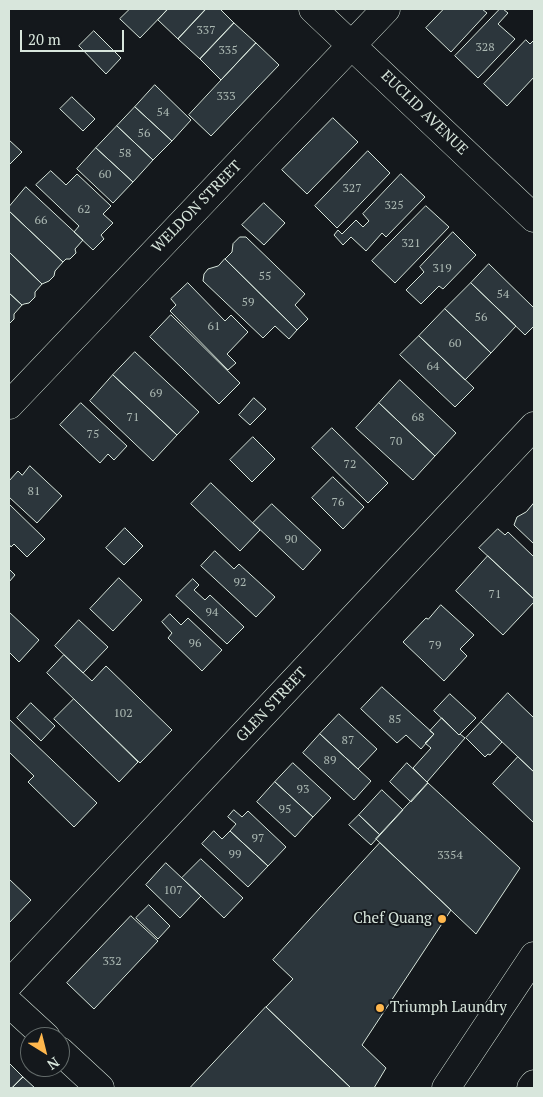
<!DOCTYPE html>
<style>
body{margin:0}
#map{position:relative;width:543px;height:1097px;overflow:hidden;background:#14181c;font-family:"PT Serif",serif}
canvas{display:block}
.frame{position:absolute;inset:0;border:10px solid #d8e6dc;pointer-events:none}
.north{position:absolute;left:20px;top:1027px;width:50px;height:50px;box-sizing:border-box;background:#14181c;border:1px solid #626a69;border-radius:50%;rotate:144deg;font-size:14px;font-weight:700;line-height:20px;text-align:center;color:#d8e6dc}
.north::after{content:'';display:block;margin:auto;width:18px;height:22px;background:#ffb74d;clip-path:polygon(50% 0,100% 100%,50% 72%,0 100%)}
.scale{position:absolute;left:20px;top:30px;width:104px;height:22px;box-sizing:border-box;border:2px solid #d8e6dc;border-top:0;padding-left:6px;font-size:15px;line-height:18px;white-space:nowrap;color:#d8e6dc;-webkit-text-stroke:4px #14181c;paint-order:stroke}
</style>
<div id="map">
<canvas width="543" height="1097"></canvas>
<div class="frame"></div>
<div class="north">N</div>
<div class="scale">20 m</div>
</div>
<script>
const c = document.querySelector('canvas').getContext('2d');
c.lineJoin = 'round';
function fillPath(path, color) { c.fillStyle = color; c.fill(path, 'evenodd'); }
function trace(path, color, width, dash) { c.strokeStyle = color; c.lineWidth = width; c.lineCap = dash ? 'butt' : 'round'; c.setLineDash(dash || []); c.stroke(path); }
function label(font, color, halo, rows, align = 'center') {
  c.font = font + ' "PT Serif",serif'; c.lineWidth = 4; c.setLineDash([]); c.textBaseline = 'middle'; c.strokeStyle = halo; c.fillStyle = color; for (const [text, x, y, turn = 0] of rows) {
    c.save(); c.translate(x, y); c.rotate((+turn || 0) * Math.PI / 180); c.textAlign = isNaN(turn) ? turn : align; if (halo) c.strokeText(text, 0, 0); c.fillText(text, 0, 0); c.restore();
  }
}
const building = new Path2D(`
 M130,9H168L140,38L120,19Z
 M168,9H206L178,39L158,20Z
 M206,9H220L234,23L200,59L178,39Z
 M444,9H482L487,13L451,52L426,28Z
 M500,9H503L508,13L498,24L515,39L478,78L455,56Z
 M234,23L256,43L221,80L200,59Z
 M94,31L121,58L106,74L79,46Z
 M526,40L530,44L534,40V77L507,106L484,84Z
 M256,43L279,65L211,136L189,115Z
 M155,85L191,120L172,141L135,107Z
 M72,97L95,119L83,131L60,109Z
 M135,107L172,141L153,160L117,126Z
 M333,118L358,142L307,194L282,170Z
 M117,126L153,160L133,182L96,148Z
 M9,140L22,152L9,165Z
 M96,148L133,182L113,203L77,169Z
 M368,151L390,173L337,228L315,206Z
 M51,171L66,185L77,174L111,206L103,214L113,223L101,235L104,239L93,250L74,232L79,226L36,185Z
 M401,174L425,197L386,237L382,233L366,251L351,237L343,245L334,235L338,230L342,234L356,220L363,227L369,221L363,214Z
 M26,187L83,240L75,249L76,253L70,259H66L63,262L9,211V207Z
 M264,203L285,223L264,245L242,225Z
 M426,206L449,227L395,283L372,261Z
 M9,211L63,262L55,271L54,276L49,281L42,284L9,252Z
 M453,232L476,255L443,289L439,286L421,304L406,290L424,272L420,267Z
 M240,237H246L305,294L295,305L308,319L297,330L225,259L232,252L233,244Z
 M9,252L42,284L35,292V297L29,303L24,304L22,305L9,293Z
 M225,259L297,330L289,339L275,326L263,338L203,281L204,274L208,269L218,266Z
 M489,264L534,308V326L525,335L471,283Z
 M188,283L225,321L231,315L248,332L227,354L236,363L228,370L170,311L176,305L171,299Z
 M471,283L516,326L491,353L445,309Z
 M9,293L22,305L14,314V319L9,324Z
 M445,309L491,353L465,380L419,336Z
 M171,315L240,383L219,404L150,337Z
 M419,336L474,388L455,407L400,355Z
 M135,352L199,412L177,435L113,375Z
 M113,375L177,435L153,461L90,401Z
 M400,380L456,433L435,456L379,403Z
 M254,398L266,409L250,425L239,415Z
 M81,403L127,446L114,460L108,454L100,463L60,425Z
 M379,403L435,456L413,480L356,428Z
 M332,428L388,483L368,503L312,448Z
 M253,437L275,459L252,482L230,460Z
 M30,466L62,496L37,523L9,497V481L18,471L22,475Z
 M333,477L364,507L343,529L312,498Z
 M211,483L260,530L240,551L191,504Z
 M534,503V544L514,525L517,517L526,512Z
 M9,504L45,539L27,557L14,544L11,547L9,544Z
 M272,504L321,550L303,570L253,523Z
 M125,528L143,546L124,565L106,548Z
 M498,529L505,535L508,532L534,557V599L479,548Z
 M215,551L234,569L239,564L275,597L256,617L201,566Z
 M488,556L534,599V602L503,635L456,591Z
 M9,569L15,575L9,582Z
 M119,578L142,600L113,631L90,609Z
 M193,579L199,585L194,590L205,600L210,595L244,627L227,644L176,596Z
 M441,605L474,635L460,649L467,656L444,681L403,642L426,618L428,619Z
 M9,612L39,640L19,662L9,652Z
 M170,614L181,625L188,618L222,650L202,671L168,638L172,633L162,622Z
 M79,620L108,647L83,673L55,646Z
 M64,655L92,681L106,666L172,730L140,763L47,673Z
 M382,687L434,734L421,749L406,735L397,743L361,709Z
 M508,693L534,718V772L481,722Z
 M450,694L476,718L459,735L434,711Z
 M74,699L138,762L119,782L54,719Z
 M31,703L55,726L41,741L17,718Z
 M339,714L377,749L358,769L320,734Z
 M442,718L459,735L460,734L465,738L427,782L413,768L431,748L425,743L434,734L430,731Z
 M9,719L97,803L74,827L28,782L34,776L9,752Z
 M481,722L502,742L490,755L488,754L485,757L466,738Z
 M320,734L371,781L354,800L303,753Z
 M518,757L534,772V823L493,784Z
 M293,763L331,798L313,817L275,782Z
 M407,763L428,783L411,802L390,782Z
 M275,782L313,817L295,837L257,802Z
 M428,783L520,868L476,934L376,839Z
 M382,790L403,810L380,835L359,815Z
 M234,810L242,817L248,811L286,847L268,866L230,831L236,824L228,817Z
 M359,815L380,835L371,845L349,825Z
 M214,831L222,839L230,831L268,866L248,887L202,844Z
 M380,843L451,910L362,1045L386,1068L374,1088H351L266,1007L293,979L273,960Z
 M201,859L243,898L224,918L182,878Z
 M166,863L201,896L180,918L146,885Z
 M9,879L31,900L9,923Z
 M149,905L170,926L158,939L136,918Z
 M131,916L158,941L94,1009L67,983Z
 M266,1007L351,1088H190Z
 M9,1063L23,1077L12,1088H9Z
 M23,1077L35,1088H12Z`);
const street = new Path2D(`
 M313,9L534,218
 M9,405L386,9
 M9,984L534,426
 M9,1003L46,1037
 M60,1051L100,1088`);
const primary = new Path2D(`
 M446,1088L534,956
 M531,1088L534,1084`);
const markers = [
 [442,919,5,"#ffb74d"],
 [380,1008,5,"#ffb74d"]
];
const numberNames = [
 ["337",206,31],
 ["328",485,48],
 ["335",228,51],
 ["333",226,97],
 ["54",163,113],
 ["56",144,134],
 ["58",125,154],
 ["60",105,175],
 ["327",352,189],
 ["325",394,206],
 ["62",84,210],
 ["66",41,221],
 ["321",411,244],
 ["319",442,269],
 ["55",265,277],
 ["54",503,295],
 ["59",248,303],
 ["56",481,318],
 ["61",214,327],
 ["60",455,344],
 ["64",433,367],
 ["69",156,394],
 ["71",133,418],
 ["68",418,418],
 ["75",93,435],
 ["70",396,442],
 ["72",350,465],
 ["81",34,492],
 ["76",338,503],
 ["90",291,540],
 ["92",240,583],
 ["71",495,595],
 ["94",212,613],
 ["96",195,644],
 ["79",435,646],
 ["102",123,714],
 ["85",395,720],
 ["87",348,741],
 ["89",330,761],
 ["93",303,790],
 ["95",285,810],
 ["97",258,839],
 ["99",235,855],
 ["3354",450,856],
 ["107",173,891],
 ["332",112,962]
];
const streetNames = [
 ["EUCLID AVENUE",424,113,44],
 ["WELDON STREET",197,207,-46],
 ["GLEN STREET",272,705,-47]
];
const poiNames = [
 ["Chef Quang",432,919],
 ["Triumph Laundry",390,1008,"left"]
];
fillPath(building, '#2c363c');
trace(building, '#d8e6dc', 1);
trace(street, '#d8e6dc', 29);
trace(primary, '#d8e6dc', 29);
trace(street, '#14181c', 28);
trace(primary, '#14181c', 28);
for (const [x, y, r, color] of markers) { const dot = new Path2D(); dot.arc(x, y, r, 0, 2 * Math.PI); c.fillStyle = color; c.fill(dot); trace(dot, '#14181c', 2); }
label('12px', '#adbab4', null, numberNames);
label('15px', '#d8e6dc', '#14181c', streetNames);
label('15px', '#d8e6dc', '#14181c', poiNames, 'right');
</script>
